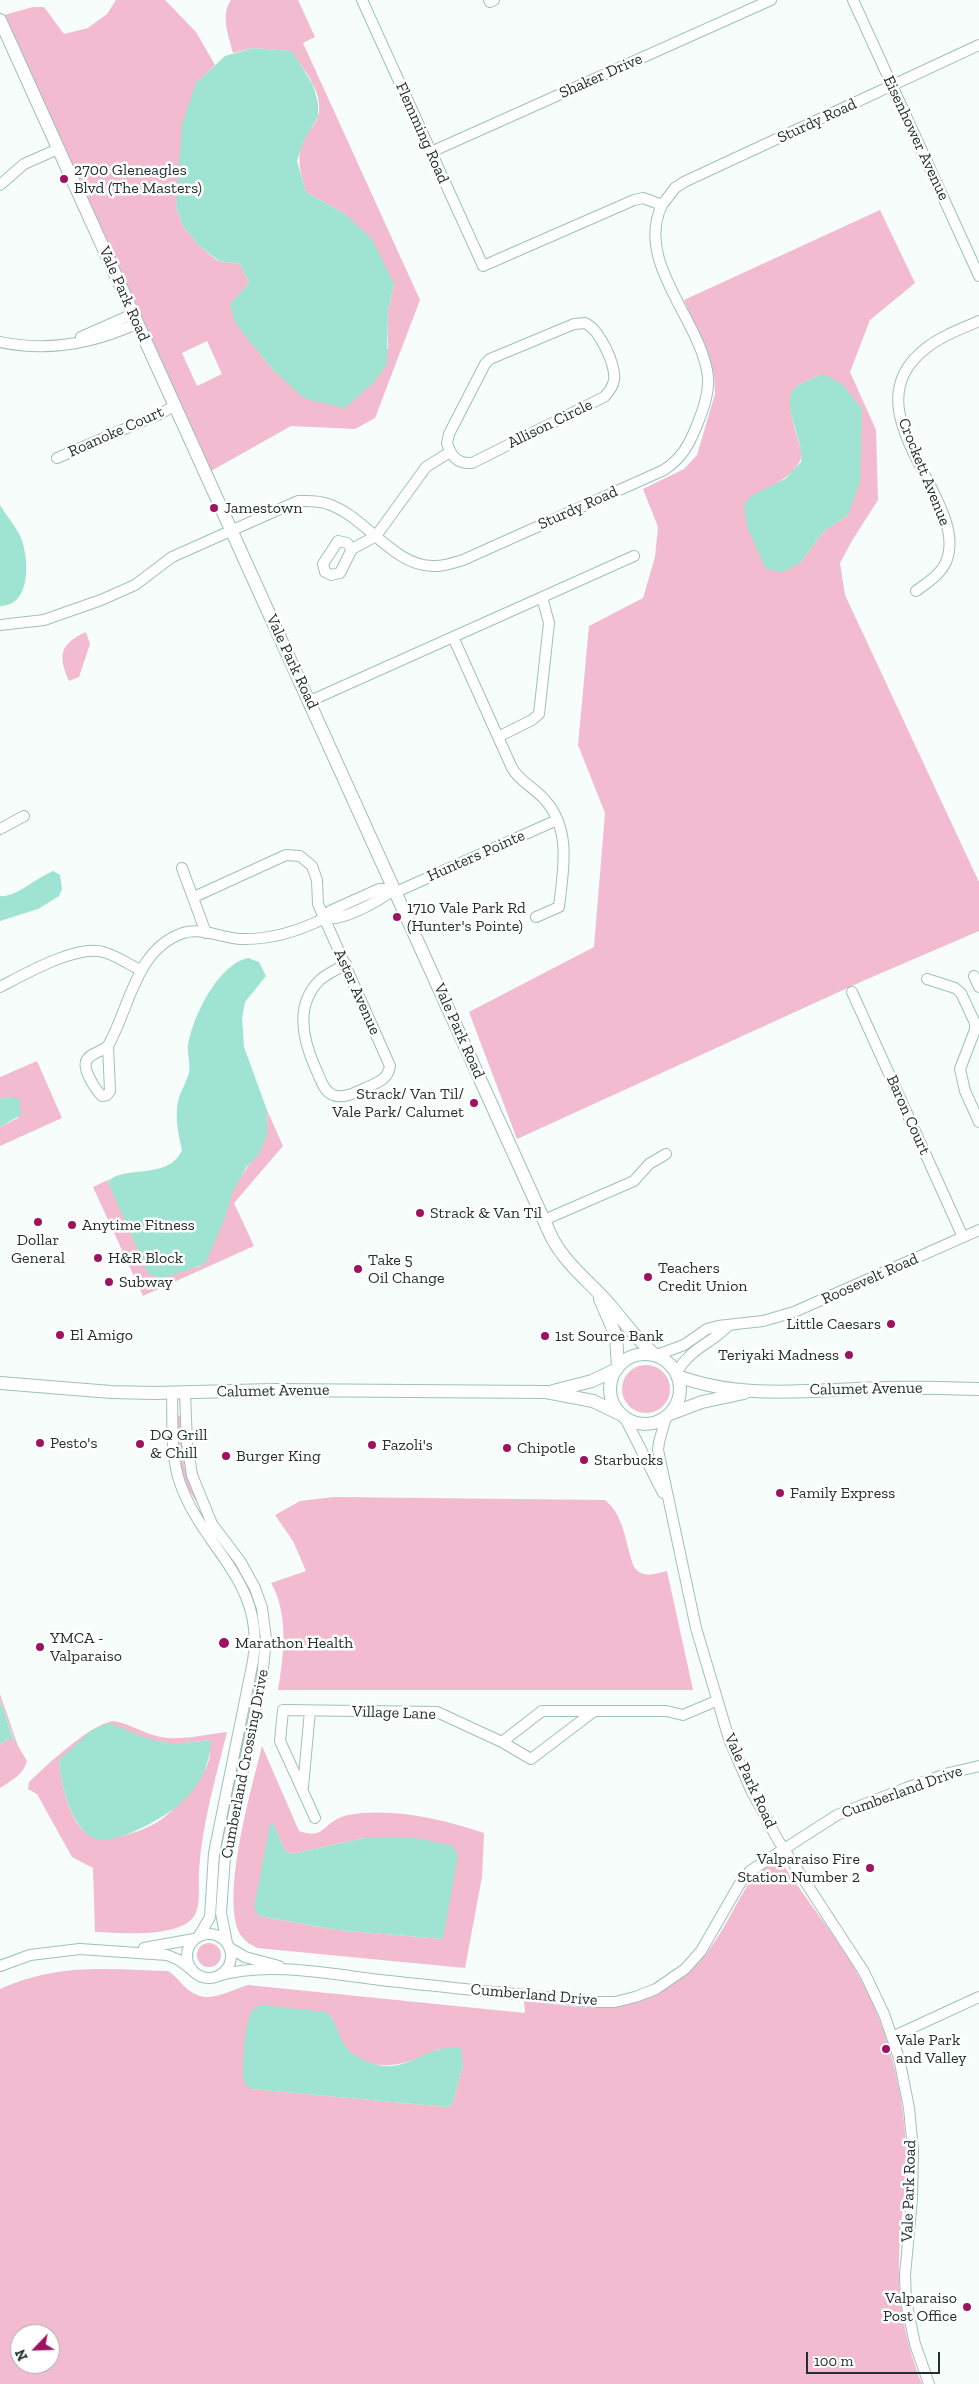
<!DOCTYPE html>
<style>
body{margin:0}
#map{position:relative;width:979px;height:2384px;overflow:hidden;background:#f6fdfb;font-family:"Zilla Slab",serif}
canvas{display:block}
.north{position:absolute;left:10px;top:2324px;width:50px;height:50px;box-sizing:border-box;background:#fff;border:1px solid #a7adab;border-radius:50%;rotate:246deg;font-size:14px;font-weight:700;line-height:20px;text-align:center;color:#23312d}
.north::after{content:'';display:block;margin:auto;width:18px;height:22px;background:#9e1361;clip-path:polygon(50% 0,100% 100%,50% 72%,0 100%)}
.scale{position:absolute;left:806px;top:2352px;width:134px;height:22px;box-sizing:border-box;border:2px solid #23312d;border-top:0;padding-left:6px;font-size:15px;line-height:18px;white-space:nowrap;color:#23312d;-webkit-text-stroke:4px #fff;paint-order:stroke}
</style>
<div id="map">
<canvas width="979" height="2384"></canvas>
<div class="north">N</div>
<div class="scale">100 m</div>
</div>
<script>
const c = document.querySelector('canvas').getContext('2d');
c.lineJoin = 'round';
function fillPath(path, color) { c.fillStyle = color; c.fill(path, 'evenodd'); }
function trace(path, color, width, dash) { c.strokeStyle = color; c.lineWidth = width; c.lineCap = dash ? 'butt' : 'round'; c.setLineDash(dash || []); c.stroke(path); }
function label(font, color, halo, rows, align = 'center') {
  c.font = font + ' "Zilla Slab",serif'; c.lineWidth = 5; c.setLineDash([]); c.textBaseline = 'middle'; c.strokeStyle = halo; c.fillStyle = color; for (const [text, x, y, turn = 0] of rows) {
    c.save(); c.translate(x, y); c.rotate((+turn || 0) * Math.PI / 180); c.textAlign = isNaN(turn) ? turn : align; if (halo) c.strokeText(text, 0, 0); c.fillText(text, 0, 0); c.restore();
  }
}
const green = new Path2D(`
 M116,0H165L196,32L215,65L196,83L176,207L183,226L199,246L218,261L240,264L249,283L231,304L260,354L275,372L388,349V311L394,284L345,214L306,192C301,173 295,159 304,140C307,132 315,125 318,117C325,93 303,69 291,51L253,48L233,53C229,37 220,15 231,0H298L315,37L303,43L420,300L375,418L355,429L291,426L211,471L4,15L33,7H44L64,34L88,28L107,14ZM207,341L222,374L197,386L182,353Z
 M880,210L915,283L870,320L850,372L876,430L878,500L853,539L840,563L845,595L979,882V931L865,980L517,1139L469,1012L594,947L605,813L578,745L589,626L643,598L655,557L658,527L643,489L684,469L697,455L715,394L714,375L708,355L684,300ZM819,375L848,515L824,531L800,563L772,487C784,479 799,469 802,455C800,438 780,400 797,386C803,382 812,379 819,375Z
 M86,632L90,644L79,677L69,681C58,656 59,644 86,632Z
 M37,1061L62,1118L0,1146V1127L18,1118L11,1097L0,1099V1077Z
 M267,1110L283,1146L234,1203L254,1246L143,1296L93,1187L110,1179L108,1182L161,1279L187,1268L199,1267C207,1251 217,1235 224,1219C227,1212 228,1204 230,1197C244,1162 271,1153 267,1110Z
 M622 1389a24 24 0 1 1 48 0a24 24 0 1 1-48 0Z
 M179,1415L181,1419L184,1466L201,1509L184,1483L179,1460L177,1418Z
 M334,1497L605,1500C625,1516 625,1544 634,1567C644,1579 653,1574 667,1571L693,1690H278C284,1655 289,1615 271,1583L306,1571L293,1541L275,1515L300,1501Z
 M0,1694L18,1746L27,1761C23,1775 11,1781 0,1788V1745L7,1739L14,1740L0,1700Z
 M113,1721C130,1723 144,1734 161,1737C181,1741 206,1734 227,1732C216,1777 202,1824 199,1870C198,1884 202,1909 192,1919C173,1938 120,1933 95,1932L93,1868L72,1857L37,1794L28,1789L29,1782C47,1765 89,1725 113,1721ZM116,1726C155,1743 166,1747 208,1740C210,1748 211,1755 208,1763C204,1776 175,1810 162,1819C146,1831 101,1847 84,1831C69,1818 60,1779 59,1760Z
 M243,1735L244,1748L217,1915V1878L220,1844Z
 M262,1746L299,1831C323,1839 321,1827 339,1818C345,1815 355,1814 362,1813C403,1810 445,1820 484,1833L482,1877L465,1968L257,1948C250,1944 244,1941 240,1934C220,1897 252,1787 262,1746ZM273,1824L285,1851L292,1854L364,1838L443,1939L337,1930L259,1916Z
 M776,1862L784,1866C814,1911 852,1955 874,2006C893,2052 905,2102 906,2153C907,2182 902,2210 900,2240C896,2290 903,2337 922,2384H0V1989C58,1963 106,1969 168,1971C178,1977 184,1989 195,1994C212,2003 232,1989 248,1985L525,2013L524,2001C552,2003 589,2011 615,2006C624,2004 633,2000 641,1997C693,1979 708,1956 734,1909C744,1891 755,1869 776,1862ZM331,2016C335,2027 338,2040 345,2048C371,2077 410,2064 439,2049L463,2065L452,2105L446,2107L252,2089ZM20,2334H50V2364H20Z
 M197 1955a12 12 0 1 1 24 0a12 12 0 1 1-24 0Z`);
const water = new Path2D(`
 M253,48L292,51L313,85L318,103V117L304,140L297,161L306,192L345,214L372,239L394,284L388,311L387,364L375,381L345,408L305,399L275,372L245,336L234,320L230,304L249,283L240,264L219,261L199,246L183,226L176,207L182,125L196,83L225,56Z
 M819,375H826L843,385L862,409L860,481L848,515L824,531L800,563L783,572L766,569L747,527L744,505L751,496L785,479L801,462C806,441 777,402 797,386C803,382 812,379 819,375Z
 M0,505C6,516 16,526 21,538C29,558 32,606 0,606Z
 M53,871L60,875L62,889L59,896L38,909L0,921V896C15,898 38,877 53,871Z
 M248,958L259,962L266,976L245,1002L242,1018L244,1047L267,1110V1135L259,1154L246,1168L232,1193L225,1218L205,1264L161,1279L148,1273L108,1182C124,1164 169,1181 182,1150C178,1132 174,1115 179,1097C182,1089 187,1081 189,1072C191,1063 187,1054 188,1046C192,1018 218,964 248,958Z
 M11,1097L17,1098L20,1101L21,1115L0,1127V1099Z
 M0,1700L14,1741L7,1739L0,1745Z
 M109,1723C153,1740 160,1748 208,1740L211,1742C208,1790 173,1814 133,1832C123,1836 104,1843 93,1838C71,1827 60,1782 59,1760L92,1730Z
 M273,1823L285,1851L292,1854L364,1838L412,1837L453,1846L458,1856L443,1939L337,1930L259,1916L254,1907L270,1824Z
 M262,2005L326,2012C340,2022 336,2043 355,2055C402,2086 421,2042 461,2048L463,2065L452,2105L446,2107L252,2089L246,2085L243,2079C243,2063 244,2029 250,2015C252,2009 256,2007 262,2005Z`);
const minor = new Path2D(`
 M362,0L483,266L634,200L643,198L662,205L675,188L684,182L979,45
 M489,0L490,2L494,0
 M853,0L979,276
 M431,152L771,0
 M0,185L24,164L58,149
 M585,323C599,329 616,364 614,380C613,387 609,392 604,397L472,463C457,464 451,456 447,443L449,434L485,364L490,359L574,324Z
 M81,337L133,314
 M0,342C47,352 95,343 138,323
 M57,458L162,413L175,405
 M352,549L347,543L338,541L323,564L325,572L331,575L340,573L352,549L376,536L426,467L450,452
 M916,591C927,583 940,575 946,562C972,501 845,412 925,349C941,336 961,329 979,321
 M0,625L44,620L101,600L135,585L172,557L298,501C308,501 318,500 328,504C365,516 393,566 433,566C443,567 453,563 463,560L664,470C682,458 689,445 697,425C703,410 709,394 708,377C702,321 634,263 662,205
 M453,637L512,768C520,782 535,788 545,800C572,830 563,871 559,907L536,917
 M310,701L634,556
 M498,737L532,720L539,714L549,623L542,597
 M0,829L24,816
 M182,868L206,933
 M379,889H395C380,900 343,922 325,918L330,911Z
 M396,892L557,820
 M194,897L286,855L300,856L312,866L317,880L318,904L390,1066C388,1078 381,1081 370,1086C360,1090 344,1100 333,1095C323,1091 320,1077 315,1067C303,1040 294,1005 320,980C326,974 338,969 346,964
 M974,976L979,987
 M927,979L955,988L961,993L975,1023V1030L960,1069L965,1091L979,1122
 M0,987C23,975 77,944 103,952C116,955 129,965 141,970
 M852,992L963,1237
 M108,1046L110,1091L107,1095L102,1096C96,1090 83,1071 86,1062C89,1052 105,1052 109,1044C130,1006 136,949 183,933C201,927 222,938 240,939C269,940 299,931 325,918
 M544,1220L634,1181L649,1164L666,1154
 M657,1355L684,1345L707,1329L718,1326L763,1321L794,1312L979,1230
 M676,1373C693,1346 708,1346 728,1326
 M172,1393C173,1422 170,1455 180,1483C203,1549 266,1582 253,1661L214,1853L210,1917L199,1936
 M185,1393L187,1443L192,1475L212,1524L240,1561L255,1588L262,1608L266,1639L262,1679L225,1856L221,1913L227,1943
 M666,1417L659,1442L658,1450L696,1628L729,1739L751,1790L778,1840L864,1972L884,2014L899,2058L909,2108L913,2150L912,2199L905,2275L906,2301L915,2344L929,2384
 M625,1418L663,1493
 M502,1742L531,1759L593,1712
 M303,1787L310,1711
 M315,1818L280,1741L283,1710L437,1712L502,1742L542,1711H666L683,1715L716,1701
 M187 1956a22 22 0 1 1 44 0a22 22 0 1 1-44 0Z
 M144,1948L194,1939
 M230,1948L245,1957L279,1966
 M0,1966L30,1955L80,1949L167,1955L179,1960L192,1970
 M218,1976C266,1961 330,1974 380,1980C451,1988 523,1995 595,2002H615L635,1997L656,1989L685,1969L701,1951L739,1885L750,1871L837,1815L906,1788L949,1773L979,1766
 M892,2037L979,1997`);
const major = new Path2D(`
 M0,20L552,1238C567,1266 590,1282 610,1305C626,1324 635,1338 654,1354
 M600,1299L616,1336L618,1367
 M610 1389a35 35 0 1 1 70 0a35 35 0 1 1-70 0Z
 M678,1376C743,1401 819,1389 887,1388C918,1387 948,1388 979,1389
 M0,1383L111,1392L155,1393L273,1390L546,1392L593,1401L622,1415
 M553,1391L592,1381L617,1369
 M670,1414L702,1402L744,1393`);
const markers = [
 [64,179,5,"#9e1361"],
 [214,508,5,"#9e1361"],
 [397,917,5,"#9e1361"],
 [474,1103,5,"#9e1361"],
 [420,1213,5,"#9e1361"],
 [38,1222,5,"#9e1361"],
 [72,1225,5,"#9e1361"],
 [98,1258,5,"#9e1361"],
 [358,1269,5,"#9e1361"],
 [648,1277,5,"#9e1361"],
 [109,1282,5,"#9e1361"],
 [891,1324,5,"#9e1361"],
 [60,1335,5,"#9e1361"],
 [545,1336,5,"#9e1361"],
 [849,1355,5,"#9e1361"],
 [40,1443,5,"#9e1361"],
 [140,1444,5,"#9e1361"],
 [372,1445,5,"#9e1361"],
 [507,1448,5,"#9e1361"],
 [226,1456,5,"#9e1361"],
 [584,1460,5,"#9e1361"],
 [780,1493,5,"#9e1361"],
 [224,1643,6,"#9e1361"],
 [40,1647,5,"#9e1361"],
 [870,1868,5,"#9e1361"],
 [886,2049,5,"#9e1361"],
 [967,2307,5,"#9e1361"]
];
const streetNames = [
 ["Shaker Drive",601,76,-24],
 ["Sturdy Road",817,121,-25],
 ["Flemming Road",422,133,66],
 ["Eisenhower Avenue",916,138,65],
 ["Vale Park Road",124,294,66],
 ["Allison Circle",550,424,-26],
 ["Roanoke Court",116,432,-24],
 ["Crockett Avenue",924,472,68],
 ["Sturdy Road",578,508,-24],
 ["Vale Park Road",292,662,65],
 ["Hunters Pointe",476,856,-24],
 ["Aster Avenue",357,992,66],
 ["Vale Park Road",459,1031,66],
 ["Baron Court",908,1115,66],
 ["Roosevelt Road",870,1279,-24],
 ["Calumet Avenue",866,1389,-1],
 ["Calumet Avenue",273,1391,-1],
 ["Village Lane",394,1713,2],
 ["Cumberland Crossing Drive",245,1764,-79],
 ["Vale Park Road",750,1781,65],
 ["Cumberland Drive",902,1792,-20],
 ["Cumberland Drive",534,1995,5],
 ["Vale Park Road",909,2191,-88]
];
const poiNames = [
 ["2700 Gleneagles",74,170],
 ["Blvd (The Masters)",74,188],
 ["Jamestown",224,508],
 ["1710 Vale Park Rd",407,908],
 ["(Hunter's Pointe)",407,926],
 ["Strack/ Van Til/",464,1094,"right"],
 ["Vale Park/ Calumet",464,1112,"right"],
 ["Strack & Van Til",430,1213],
 ["Anytime Fitness",82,1225],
 ["Dollar",38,1240,"center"],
 ["General",38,1258,"center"],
 ["H&R Block",108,1258],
 ["Take 5",368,1260],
 ["Oil Change",368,1278],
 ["Teachers",658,1268],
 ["Credit Union",658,1286],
 ["Subway",119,1282],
 ["Little Caesars",881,1324,"right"],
 ["El Amigo",70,1335],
 ["1st Source Bank",555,1336],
 ["Teriyaki Madness",839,1355,"right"],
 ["DQ Grill",150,1435],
 ["& Chill",150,1453],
 ["Pesto's",50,1443],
 ["Fazoli's",382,1445],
 ["Chipotle",517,1448],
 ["Burger King",236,1456],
 ["Starbucks",594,1460],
 ["Family Express",790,1493],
 ["YMCA -",50,1638],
 ["Valparaiso",50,1656],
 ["Marathon Health",235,1643],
 ["Valparaiso Fire",860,1859,"right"],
 ["Station Number 2",860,1877,"right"],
 ["Vale Park",896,2040],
 ["and Valley",896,2058],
 ["Valparaiso",957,2298,"right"],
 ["Post Office",957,2316,"right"]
];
fillPath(green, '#f2bbd0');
fillPath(water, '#9fe4d2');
trace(minor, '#9fc1b8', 12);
trace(major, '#9fc1b8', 14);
trace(minor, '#fff', 10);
trace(major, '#fff', 12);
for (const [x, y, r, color] of markers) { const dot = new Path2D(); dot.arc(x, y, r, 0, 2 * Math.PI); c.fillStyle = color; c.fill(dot); trace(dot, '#fff', 2); }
label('16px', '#23312d', '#fff', streetNames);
label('16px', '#23312d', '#fff', poiNames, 'left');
</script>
